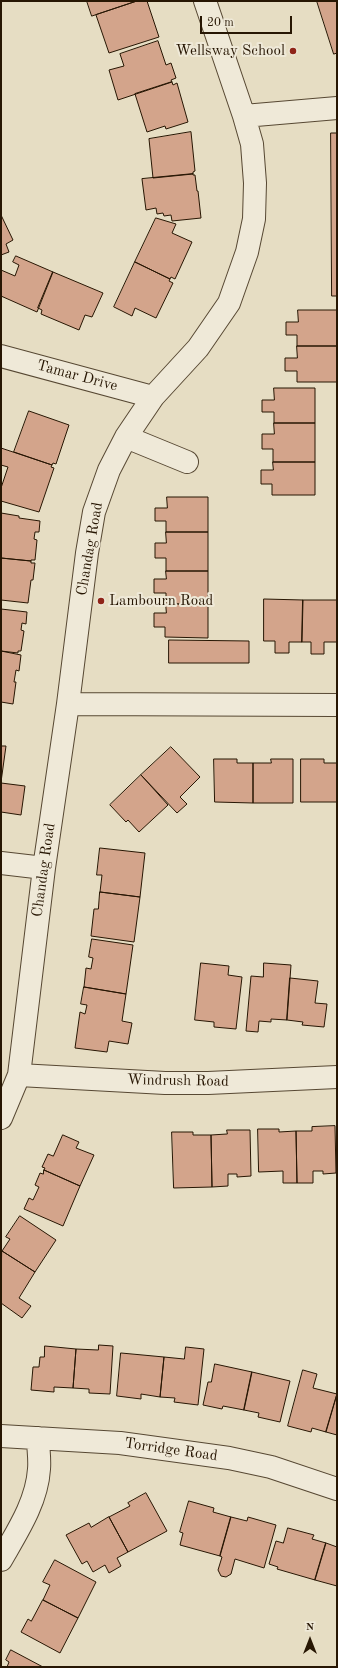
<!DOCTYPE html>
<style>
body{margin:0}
#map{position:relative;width:338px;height:1668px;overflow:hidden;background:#e6ddc3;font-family:"Old Standard TT",serif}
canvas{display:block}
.frame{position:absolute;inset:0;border:2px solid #271603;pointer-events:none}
.north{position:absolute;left:290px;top:1620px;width:40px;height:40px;-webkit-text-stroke:3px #efe9d8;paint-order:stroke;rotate:0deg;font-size:11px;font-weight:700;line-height:16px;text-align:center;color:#271603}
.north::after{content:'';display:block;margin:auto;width:14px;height:18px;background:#271603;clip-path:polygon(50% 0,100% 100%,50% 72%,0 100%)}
.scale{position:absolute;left:200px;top:16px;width:92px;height:18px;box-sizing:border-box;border:2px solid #271603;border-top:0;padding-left:5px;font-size:12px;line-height:14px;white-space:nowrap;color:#271603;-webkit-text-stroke:3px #efe9d8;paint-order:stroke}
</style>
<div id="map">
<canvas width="338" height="1668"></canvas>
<div class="frame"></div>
<div class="north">N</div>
<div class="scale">20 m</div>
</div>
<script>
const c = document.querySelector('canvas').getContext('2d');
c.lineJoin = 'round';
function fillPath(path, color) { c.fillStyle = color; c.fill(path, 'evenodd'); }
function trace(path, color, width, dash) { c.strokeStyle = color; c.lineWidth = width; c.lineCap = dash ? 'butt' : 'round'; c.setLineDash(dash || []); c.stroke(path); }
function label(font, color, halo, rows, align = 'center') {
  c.font = font + ' "Old Standard TT",serif'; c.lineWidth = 4; c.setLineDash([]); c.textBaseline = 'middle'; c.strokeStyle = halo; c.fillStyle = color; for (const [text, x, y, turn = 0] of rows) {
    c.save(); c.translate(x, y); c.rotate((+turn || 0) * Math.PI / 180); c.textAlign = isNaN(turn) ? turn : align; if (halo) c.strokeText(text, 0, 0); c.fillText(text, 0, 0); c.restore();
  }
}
const building = new Path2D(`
 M87,1H137L92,16Z
 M137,1H147L159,37L109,53L96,15Z
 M317,1H337V53L334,54Z
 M158,41L166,65L171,63L176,78L171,80L172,82L118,100L109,70L124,66L120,54Z
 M172,82L173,85L177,83L188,122L166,129L165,126L147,132L135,94Z
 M191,132L195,171L193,172V174L153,178L149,139Z
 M331,133H337V296H332Z
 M193,174V175H195L197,191H198L201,218L172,221L171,215L164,216L163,213L157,214L156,208L146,210L142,179Z
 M1,215L13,240L6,244L9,252L1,255Z
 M156,218L176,224L172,233L192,242L175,279L171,277L170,279L135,262Z
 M16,256L53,272L37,312L1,296V270L15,276L19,265L13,262Z
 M135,262L170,279L169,281L173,283L156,318L135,308L132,316L114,307Z
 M53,272L103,293L92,317L85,315L79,330L41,314L42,310L38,308Z
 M298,310H337V346H297V335H286V322H298Z
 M297,346H337V382H297V371H285V358H297Z
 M274,388H315V423H274V412H262V400H274Z
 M29,411L69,425L56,464L53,463L52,465L14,452Z
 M274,423H315V462H273V449H262V434H274Z
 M1,448L52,465L51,467L54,468L39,512L1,501V488L8,467L1,465Z
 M273,462H315V495H272V484H261V470H273Z
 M167,497H208V532H166V521H155V508H167Z
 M1,513L19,516V518L40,521L39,532H35L34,539L37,540L35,560H31V561L1,558Z
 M166,532H208V571H166V558H155V543H166Z
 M1,558L31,561V563H35L33,580H31L28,603L1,600Z
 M166,571H208V604H166V593H154V579H166Z
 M264,599L303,600L302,642H289V653H275V641H264Z
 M303,600H337V642H324V654H311V642H302Z
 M166,604H208V638L165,637V627H154V613H166Z
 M1,609L27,612L26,624L22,623L21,630L24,631L21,651H18V653L1,651Z
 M169,640L249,641V663H169Z
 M1,651L21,655L19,671L16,670L14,682H16L13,704L1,702Z
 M1,746H6L1,782Z
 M171,747L200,777L180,797L187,804L177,813L141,775Z
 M214,759H237V763H253V803L215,802Z
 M271,759H293V803H253V763H271Z
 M301,759H324V763H337V802H301Z
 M141,775L168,805L139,832L128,820L126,822L110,805Z
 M1,783L25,786L21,815L1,812Z
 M100,848L145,853L140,897L100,892L102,875H97Z
 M100,892L140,897L134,942L91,936L94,909H98Z
 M92,939L133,945L126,994L84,987L86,968L91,969L93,958L89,957Z
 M201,963L229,966L228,975L242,977L236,1029L214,1027V1022L195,1020Z
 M264,963L291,965L287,1020L271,1019V1022L259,1021L258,1032L246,1031L251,976L263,977Z
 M290,978L318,981L315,1003L327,1004L324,1027L302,1025L303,1022L287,1020Z
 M84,987L126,994L122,1021L132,1023L128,1044L109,1041L107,1052L75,1048L80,1012L85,1014L87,1005L81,1004Z
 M335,1126L336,1173L323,1174V1171H313V1183H297L296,1131H312V1127Z
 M258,1129H279V1132L296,1131L297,1183H283V1171L259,1172Z
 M227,1130H250L251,1176L237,1177V1174H228V1186L212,1187L211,1135L227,1134Z
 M172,1132H193V1135H211L212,1187L174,1188Z
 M63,1135L79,1142L76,1148L94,1155L80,1186L44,1170L45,1168L42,1167L48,1154L53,1156Z
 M44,1170L80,1186L63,1226L24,1209L29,1198L33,1200L39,1187L35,1185L40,1173L43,1174Z
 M20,1216L56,1240L35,1272L2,1251L10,1239L6,1237Z
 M2,1251L35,1272L19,1298L31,1306L22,1318L1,1303Z
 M99,1345L113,1346L110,1394L89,1393V1389L73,1388L76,1349L98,1350Z
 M45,1346L76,1349L73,1388L54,1387V1392L31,1390L33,1367H39L40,1357H44Z
 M186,1347L204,1349L198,1405L174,1402L175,1398L160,1397L164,1357L184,1359Z
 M121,1353L164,1357L160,1397L141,1394V1399L117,1396Z
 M215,1364L252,1372L244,1410L223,1406L222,1409L203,1405L208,1382H211Z
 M303,1370L317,1374L313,1388L337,1394L326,1432L312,1428L311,1432L288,1426Z
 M252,1372L290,1381L280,1422L258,1417L259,1413L244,1410Z
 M337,1394V1435L326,1432Z
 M146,1493L167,1531L128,1552L109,1517L130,1506L128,1503Z
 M189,1501L214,1508L213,1512L231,1517L220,1556L180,1545L183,1533L180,1532Z
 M109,1517L128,1552L117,1558L121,1566L109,1573L105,1565L93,1572L87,1561L82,1564L66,1535L89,1523L91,1527Z
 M231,1517L247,1521L248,1517L276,1525L264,1568L235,1559L231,1574L226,1577L221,1576L218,1570L222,1557L220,1556Z
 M288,1528L314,1535L312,1539L326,1543L315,1580L277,1569L278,1567L269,1564L276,1541L283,1543Z
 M326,1543L337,1547V1586L315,1580Z
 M55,1560L96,1582L78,1618L43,1600L50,1585L43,1582Z
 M43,1600L78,1618L60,1653L21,1632L28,1619L31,1621Z
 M11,1650L43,1667H7L9,1662L6,1660Z`);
const minor = new Path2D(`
 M244,116L337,108
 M1,356L153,397
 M126,437L187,462
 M68,704L337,705
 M1,863L44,868
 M19,1075L165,1083H208L337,1077
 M1,1118L19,1075L44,868L68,704L87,553L94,512L109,470L126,437L153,397L198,348L229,303L247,252L254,219L255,183L252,144L244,116L205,1
 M1,1436L120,1443L229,1458L271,1467L337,1489
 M1,1560C17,1532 37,1502 39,1469C40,1459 38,1448 38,1438`);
const markers = [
 [293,51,4,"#8f2418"],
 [101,601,4,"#8f2418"]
];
const poiNames = [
 ["Wellsway School",285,51],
 ["Lambourn Road",109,601,"left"]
];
const streetNames = [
 ["Tamar Drive",77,376,15],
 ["Chandag Road",90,549,-80],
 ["Chandag Road",44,870,-82],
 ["Windrush Road",178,1081,1],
 ["Torridge Road",171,1450,8]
];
fillPath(building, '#d3a48b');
trace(building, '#271603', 1);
trace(minor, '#574833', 24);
trace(minor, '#efe9d8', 22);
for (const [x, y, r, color] of markers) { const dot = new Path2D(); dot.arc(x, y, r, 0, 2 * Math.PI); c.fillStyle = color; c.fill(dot); trace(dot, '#efe9d8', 1.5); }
label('15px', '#271603', '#efe9d8', poiNames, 'right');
label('15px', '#271603', '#efe9d8', streetNames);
</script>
